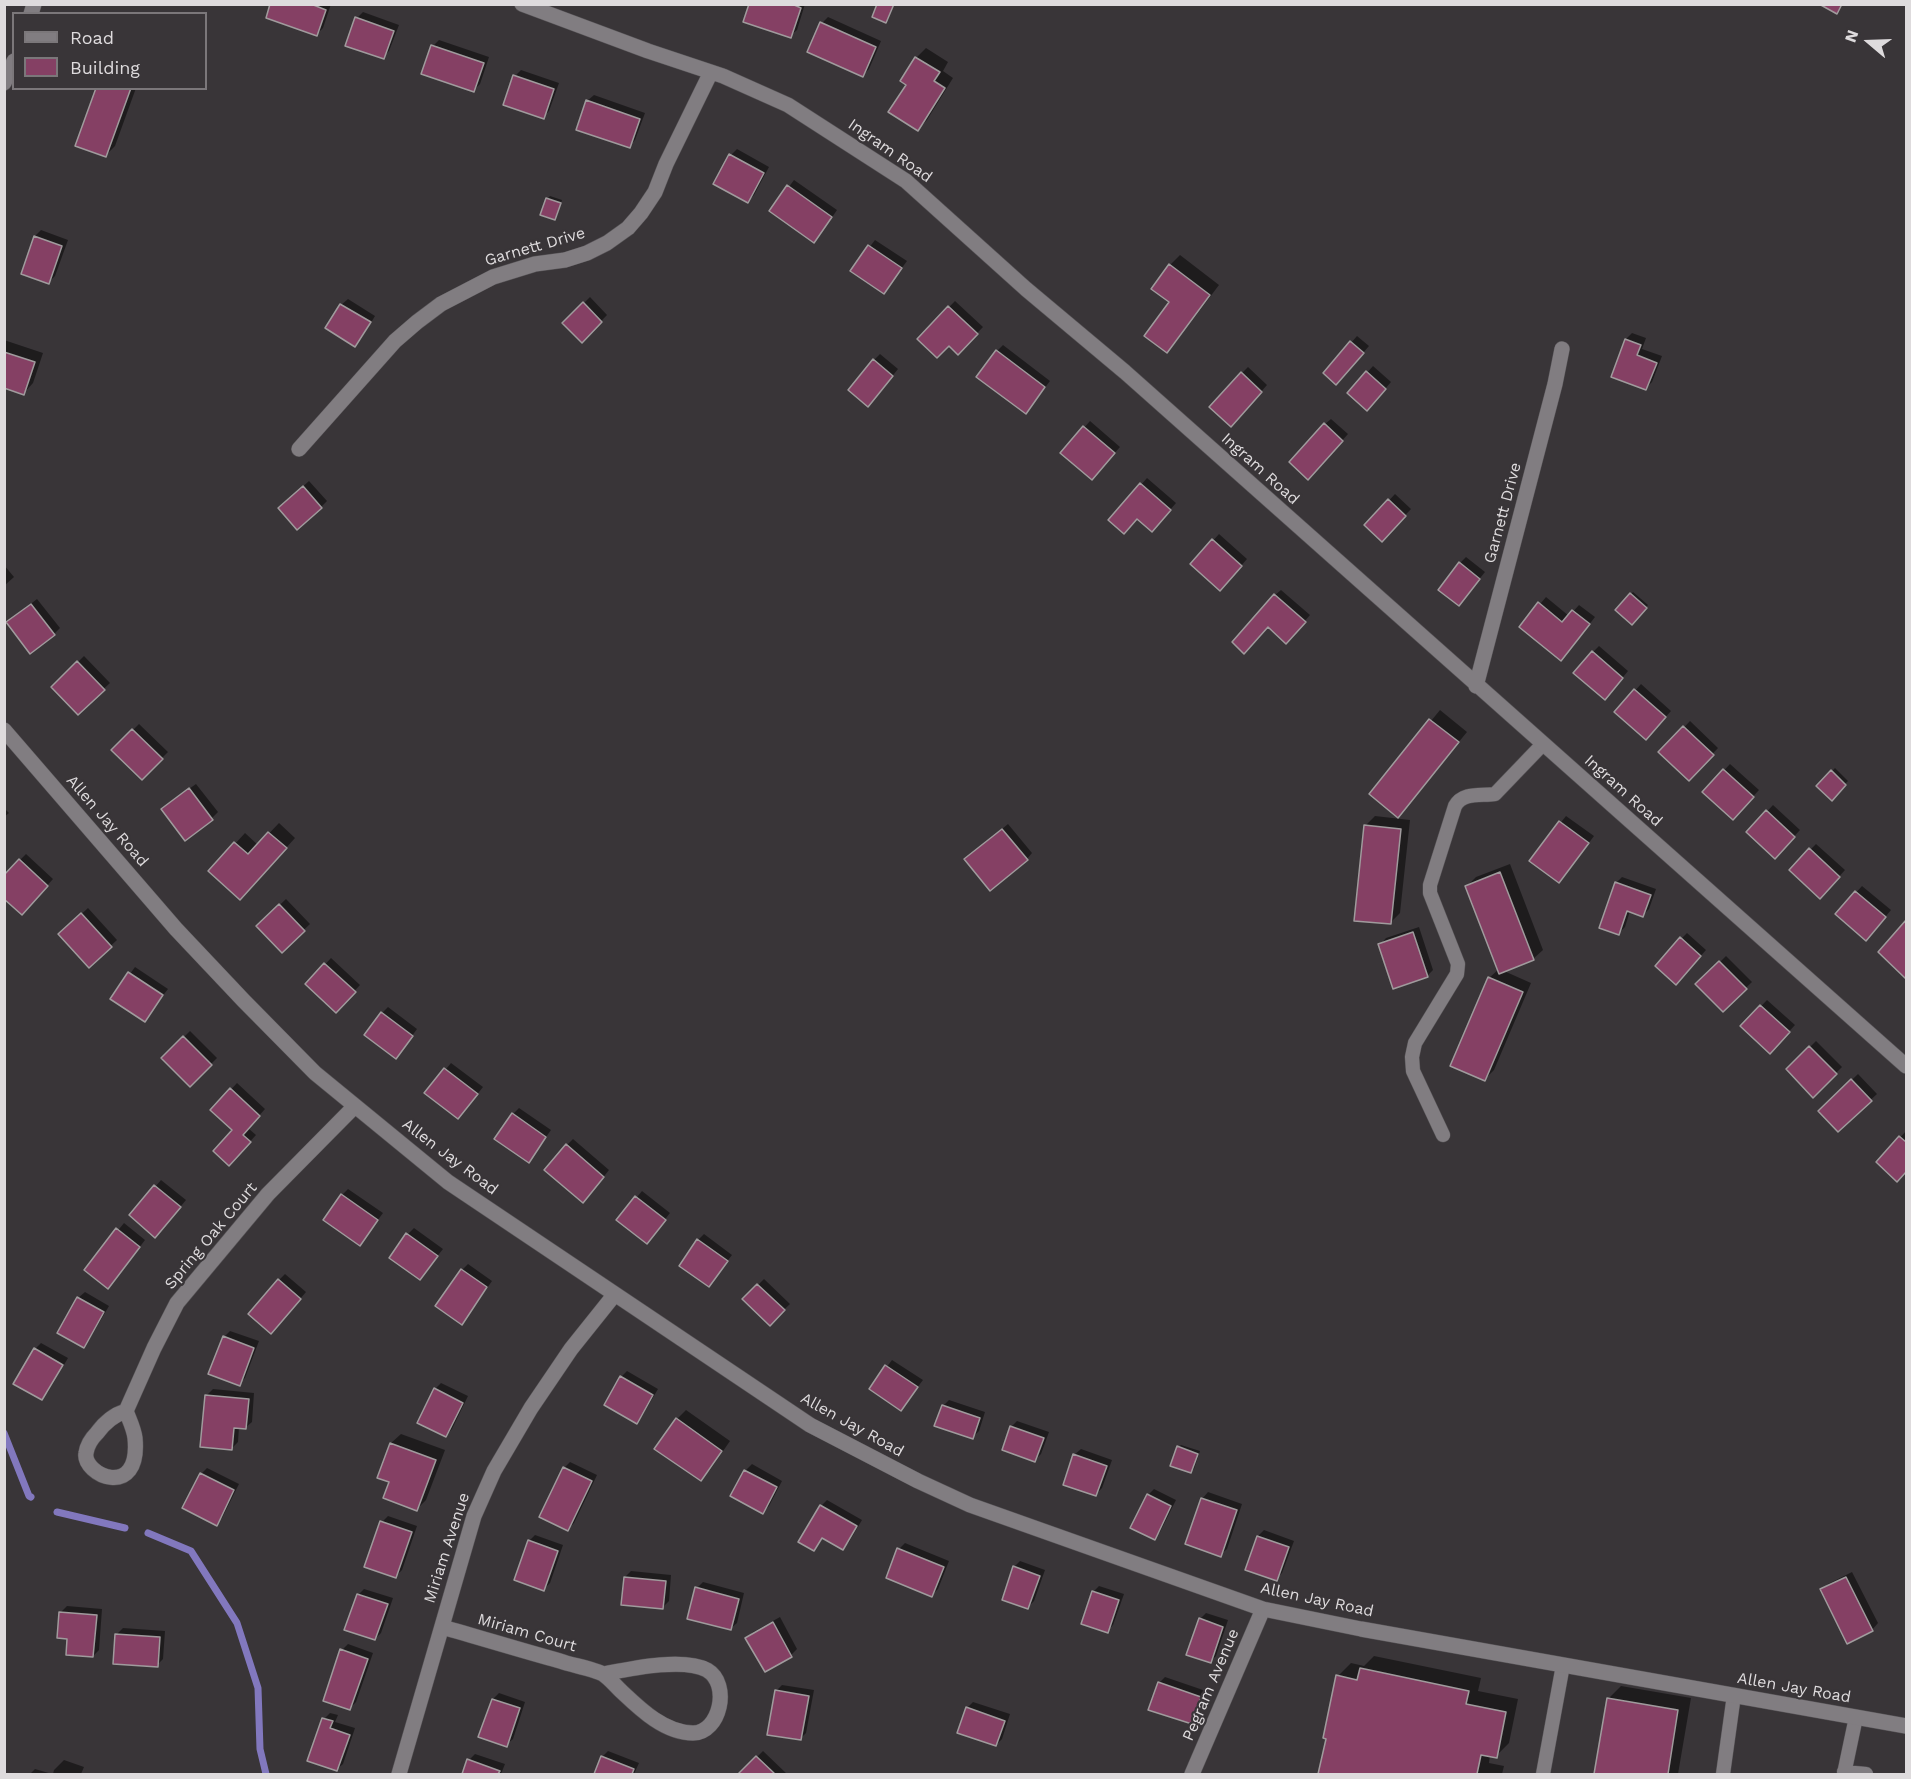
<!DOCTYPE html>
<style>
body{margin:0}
#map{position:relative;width:1911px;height:1779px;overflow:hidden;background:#393538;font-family:"Work Sans",sans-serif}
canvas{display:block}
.frame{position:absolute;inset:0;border:6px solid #dedbdd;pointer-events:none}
.legend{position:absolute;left:12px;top:12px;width:195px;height:78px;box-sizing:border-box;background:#393538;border:2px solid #7b777a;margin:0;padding:8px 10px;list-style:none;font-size:18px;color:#dedbdd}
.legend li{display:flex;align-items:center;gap:12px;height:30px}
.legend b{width:30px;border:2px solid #7b777a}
.north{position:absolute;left:1839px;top:12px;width:60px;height:60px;-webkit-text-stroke:4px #393538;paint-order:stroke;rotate:289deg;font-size:16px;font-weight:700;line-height:24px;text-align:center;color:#dedbdd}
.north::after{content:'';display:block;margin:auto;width:21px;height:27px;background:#dedbdd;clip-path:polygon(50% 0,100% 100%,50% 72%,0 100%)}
</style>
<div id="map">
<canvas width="1911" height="1779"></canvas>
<div class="frame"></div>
<ul class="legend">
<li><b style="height:8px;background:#817d81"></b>Road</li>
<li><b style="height:16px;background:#854064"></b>Building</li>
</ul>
<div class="north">N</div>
</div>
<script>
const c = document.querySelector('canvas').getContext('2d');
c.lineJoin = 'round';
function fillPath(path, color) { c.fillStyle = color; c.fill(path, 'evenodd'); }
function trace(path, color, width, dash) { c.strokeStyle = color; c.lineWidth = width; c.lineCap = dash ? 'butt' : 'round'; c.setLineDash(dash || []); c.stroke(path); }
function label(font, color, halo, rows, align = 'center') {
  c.font = font + ' "Work Sans",sans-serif'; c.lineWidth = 4.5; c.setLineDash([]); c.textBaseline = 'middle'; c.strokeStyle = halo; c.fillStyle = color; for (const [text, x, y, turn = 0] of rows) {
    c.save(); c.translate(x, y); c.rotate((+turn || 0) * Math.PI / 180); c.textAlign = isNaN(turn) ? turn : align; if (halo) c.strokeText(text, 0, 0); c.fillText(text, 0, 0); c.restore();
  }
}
const shadow = new Path2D(`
 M272,4H331L323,28L317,34Z
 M751,4H805L797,30L790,36Z
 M363,12L399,25L389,51L383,57L357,18Z
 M828,17L881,41L869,69L863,75L809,51L822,23Z
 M439,40L489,57L480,84L474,90L433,46Z
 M926,48L948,62L943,71L953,78L927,120L918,129L908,84L902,80L916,58Z
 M521,70L559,83L549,111L543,117L515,76Z
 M98,88H136L115,146L106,155Z
 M594,95L645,113L635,140L629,146L587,101Z
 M737,149L769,167L754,195L748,201L731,155Z
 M794,180L837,210L820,235L771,211Z
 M550,196L562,200L557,216L554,219L547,199Z
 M41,230L68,240L55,276L49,282L35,236Z
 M875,240L907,261L884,292L852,270Z
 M1180,255L1219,285L1176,342L1167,351L1171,302L1153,288L1170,265Z
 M590,297L607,315L582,341L564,323Z
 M348,299L375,316L361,339L355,345L327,328L341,305Z
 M955,301L983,327L958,353L949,344L919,338Z
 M1632,333L1646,338L1642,349L1662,356L1652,382L1646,388L1626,339Z
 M1357,336L1369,346L1342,377L1325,373Z
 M4,340L43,353L33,383L24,393L7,387L4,392Z
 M1003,345L1050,381L1031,406L997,351Z
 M880,354L898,369L874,399V360Z
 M1373,366L1391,382L1373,403L1349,393Z
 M1248,367L1267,385L1237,419L1242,373Z
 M1331,419L1348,434L1314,472L1325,424Z
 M1090,421L1120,447L1098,472L1062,453Z
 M1147,478L1176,503L1158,524L1137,517L1110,520Z
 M309,481L327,501L321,507L286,502Z
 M1395,494L1411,509L1382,540L1366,525Z
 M1219,534L1247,559L1226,583L1193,563Z
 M1466,557L1485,572L1459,604L1460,563Z
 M4,565L14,577L4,586Z
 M1281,590L1310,615L1292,636L1275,595Z
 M1633,592L1648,605L1632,623L1617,609Z
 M1546,597L1569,616L1579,605L1595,617L1567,653L1521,627Z
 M37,599L60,628L54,634L14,617Z
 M1599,646L1628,671L1611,692L1593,652Z
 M84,656L110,683L78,713L53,687Z
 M1641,684L1671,711L1652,732L1616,712Z
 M1440,710L1467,732L1398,816L1371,794Z
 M1690,721L1718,748L1689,779L1661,752Z
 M139,724L168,752L142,778L113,750Z
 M1730,764L1759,790L1733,818L1704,792Z
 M1835,768L1848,781L1831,798L1818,786Z
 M196,784L218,812L212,818L169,803Z
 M1773,805L1800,830L1775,857L1748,832Z
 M4,808L9,813L4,817Z
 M1375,816L1410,820L1400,913L1390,923L1365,826Z
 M1566,816L1594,836L1565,875L1531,860Z
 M279,823L295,838L250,888L210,871L245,833L258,845Z
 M1008,824L1032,853L1027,859L972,854Z
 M1816,844L1845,870L1826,891L1810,850Z
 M26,854L53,879L28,907L20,860Z
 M1510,864L1543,950L1533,959L1504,971L1531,983L1494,1070L1485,1079L1489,978L1499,969L1467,886L1476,877Z
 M1622,877L1656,889L1649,909L1643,915L1630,911L1625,927L1619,933L1616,883Z
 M1862,886L1891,910L1872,933L1837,914Z
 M286,899L310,924L282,951L258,926Z
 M88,908L117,940L89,966L60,934Z
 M1906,922V977L1880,952Z
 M1419,927L1433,970L1427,976L1380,945L1386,938Z
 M1687,933L1706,950L1682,977L1681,939Z
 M1726,956L1752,982L1723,1010L1698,984Z
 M331,958L360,985L336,1011L307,984Z
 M135,967L168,989L144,1020L112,999Z
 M1767,1000L1795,1025L1770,1052L1742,1026Z
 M388,1007L417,1029L401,1051L382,1013Z
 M190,1031L217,1058L190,1085L163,1058Z
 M1816,1041L1842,1067L1813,1096L1788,1069Z
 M451,1063L483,1087L464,1111L426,1093Z
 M1858,1074L1877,1094L1838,1130L1820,1111Z
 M237,1083L265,1109L248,1128L256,1135L235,1158V1130L212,1110Z
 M519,1108L551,1130L529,1161L513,1114Z
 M1906,1131V1170L1897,1180L1878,1162Z
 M573,1139L609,1170L589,1195L567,1145Z
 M161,1180L186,1200L161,1230L131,1215Z
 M348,1189L383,1213L360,1244L342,1195Z
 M642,1191L670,1213L652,1236L618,1220Z
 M124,1223L145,1240L114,1281L86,1270Z
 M414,1228L443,1249L420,1278L408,1234Z
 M704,1234L732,1255L709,1285L698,1240Z
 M468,1264L492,1281L467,1317L462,1270Z
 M285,1274L306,1292L277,1326L279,1280Z
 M764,1279L790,1304L770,1323L744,1299Z
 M85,1292L109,1306L89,1340L83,1346L78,1298Z
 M230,1331L259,1341L245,1378L239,1384L224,1337Z
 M41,1343L68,1358L48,1392L42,1399L35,1349Z
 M892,1360L923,1380L901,1409L871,1388Z
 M627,1371L658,1389L642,1416L636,1422L621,1377Z
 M441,1383L468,1396L452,1429L446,1436L435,1389Z
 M213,1389L254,1393L252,1422L245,1428L239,1427L238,1442L232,1448L207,1395Z
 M949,1400L985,1412L979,1431L973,1437L943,1406Z
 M686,1410L730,1441L710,1470L700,1479L677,1419Z
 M1017,1421L1049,1432L1041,1454L1035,1460L1011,1427Z
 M401,1434L445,1450L426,1500L416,1510L391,1481L379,1477L391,1443Z
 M1181,1445L1200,1451L1194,1469L1191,1471L1178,1447Z
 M1081,1449L1112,1460L1102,1488L1096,1494L1074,1455Z
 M570,1462L597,1475L574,1523L568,1529L564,1468Z
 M752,1464L782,1481L769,1506L763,1512L732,1496L746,1470Z
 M207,1468L239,1484L222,1518L216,1524L201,1474Z
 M1154,1489L1176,1500L1160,1532L1154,1538L1148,1495Z
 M1208,1492L1242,1504L1227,1549L1220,1555L1202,1499Z
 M827,1500L862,1520L849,1542L843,1548L823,1538L814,1549L821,1506Z
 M388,1516L417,1526L402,1570L396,1576L382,1522Z
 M1264,1530L1294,1541L1282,1573L1276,1579L1258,1536Z
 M535,1535L563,1545L550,1583L544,1589L529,1541Z
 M905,1543L949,1561L938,1589L932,1595L899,1549Z
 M1020,1561L1045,1570L1034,1601L1028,1607L1014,1567Z
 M631,1571L671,1575L669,1601L662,1608L625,1577Z
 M1852,1572L1878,1623L1872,1630L1822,1590L1828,1584Z
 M703,1582L744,1593L737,1623L730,1629L697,1588Z
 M1099,1586L1124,1594L1113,1625L1107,1631L1093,1592Z
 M364,1589L393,1598L381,1633L375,1639L358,1595Z
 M67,1606L102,1609L99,1650L93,1656L69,1638L61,1612Z
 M1206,1613L1228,1620L1216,1656L1210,1662L1200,1619Z
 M780,1617L797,1649L791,1655L765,1670L747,1638L753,1632Z
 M123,1628L165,1631L163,1659L157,1665L117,1634Z
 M348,1644L373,1653L356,1702L350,1708L342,1650Z
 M1374,1656L1481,1678L1478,1691L1518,1699L1509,1743L1496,1756L1490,1755L1489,1763L1504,1766L1502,1774H1320L1338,1676L1351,1663L1364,1666Z
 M1165,1677L1206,1691L1197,1717L1191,1723L1159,1683Z
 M782,1685L814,1690L806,1733L800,1739L776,1691Z
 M1621,1686L1691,1698L1678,1774H1595L1608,1699Z
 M499,1693L525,1702L513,1739L506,1745L493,1699Z
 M973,1702L1010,1714L1002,1739L996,1745L967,1708Z
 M330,1713L338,1715L335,1722L355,1728L343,1764L336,1770L324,1719Z
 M608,1751L639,1763L634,1774H595L602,1757Z
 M763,1751L787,1774H740Z
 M475,1754L505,1764L501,1774H464L469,1760Z
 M64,1760L84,1767L81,1774H53L54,1770Z
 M35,1769L52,1774H30Z`);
const stream = new Path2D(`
 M4,1433L29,1496L31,1497
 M57,1512L125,1528
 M148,1533L191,1551L237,1623L258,1688L260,1749L266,1774`);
const building = new Path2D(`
 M270,4H311L326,10L317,36L266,18Z
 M749,4H792L801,8L791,38L743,22Z
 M877,4H894L886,23L872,17Z
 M1819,4H1842L1837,14Z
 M355,17L394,31L384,59L345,46Z
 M820,22L876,47L863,77L807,52Z
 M431,45L484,63L474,92L421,74Z
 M915,57L940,72L934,81L945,88L918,131L888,112L906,85L900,81Z
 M513,75L554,89L544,119L503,105Z
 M96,88H131L106,157L75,146Z
 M586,100L640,119L630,148L576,130Z
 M729,154L764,173L748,203L713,184Z
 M787,185L832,217L814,243L769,211Z
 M546,198L561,203L555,220L540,215Z
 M34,236L62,246L49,284L21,274Z
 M868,245L902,268L884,294L850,271Z
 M1169,264L1210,295L1167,353L1144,336L1169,302L1151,289Z
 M583,302L602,322L582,343L562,323Z
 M340,304L371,322L355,347L325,328Z
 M948,306L978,334L958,355L949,346L937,358L917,339Z
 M1625,339L1641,345L1637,355L1657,363L1646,390L1611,377Z
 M1350,341L1364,353L1336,385L1323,373Z
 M996,350L1045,387L1026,414L976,377Z
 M4,352L35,362L24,395L4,388Z
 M873,359L893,376L868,407L848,390Z
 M1366,371L1386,389L1367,411L1347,393Z
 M1241,372L1262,392L1231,427L1209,407Z
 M1324,423L1343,441L1308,480L1289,462Z
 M1083,426L1115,453L1092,480L1060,453Z
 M1140,483L1171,510L1152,532L1137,519L1124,534L1108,520Z
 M303,486L322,508L297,530L278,508Z
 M1388,499L1406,516L1382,542L1364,525Z
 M1212,539L1242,566L1220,591L1190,564Z
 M1459,562L1480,579L1459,606L1438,590Z
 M1630,593L1647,608L1632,625L1615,610Z
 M1274,594L1306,622L1286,644L1268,627L1244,654L1232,642Z
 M1538,602L1562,622L1572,610L1590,624L1561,661L1519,627Z
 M31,604L55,635L30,654L6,622Z
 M1592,651L1623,678L1605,700L1573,673Z
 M77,661L105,690L78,715L51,687Z
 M1634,689L1666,717L1646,740L1614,712Z
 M1429,719L1459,742L1398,818L1369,794Z
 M1683,726L1714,755L1689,781L1658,752Z
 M132,729L163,759L142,780L111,750Z
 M1723,769L1754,797L1733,820L1702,792Z
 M1831,770L1846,785L1832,801L1816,786Z
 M189,788L213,820L185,841L161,809Z
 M1766,810L1795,837L1775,859L1746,832Z
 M1559,821L1589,843L1559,883L1529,861Z
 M1364,825L1401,829L1391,924L1354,921Z
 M1002,829L1028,860L990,891L964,859Z
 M268,832L287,848L240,900L208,871L234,842L248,854Z
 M1809,848L1840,877L1820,899L1789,870Z
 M19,859L48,886L22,915L4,899V875Z
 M1500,872L1534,960L1499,974L1465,886Z
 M1615,882L1651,895L1643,917L1627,911L1619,935L1599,928Z
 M1855,891L1886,917L1866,941L1835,914Z
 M279,904L305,931L282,953L256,926Z
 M81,913L112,947L89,968L58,934Z
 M1906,920V979L1878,952Z
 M1413,932L1428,977L1393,989L1378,944Z
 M1680,937L1701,956L1676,985L1655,966Z
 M1719,961L1747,989L1723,1012L1695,984Z
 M324,963L356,992L336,1013L305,984Z
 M128,972L163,995L145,1022L110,999Z
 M1488,977L1523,992L1485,1081L1450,1066Z
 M1760,1005L1790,1032L1770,1054L1740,1026Z
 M381,1012L413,1036L396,1059L364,1035Z
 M183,1036L212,1065L190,1087L161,1058Z
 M1809,1046L1837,1074L1813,1098L1786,1069Z
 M444,1068L478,1094L458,1119L424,1093Z
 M1851,1079L1872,1101L1838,1132L1818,1111Z
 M230,1088L260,1116L243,1135L251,1142L229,1166L213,1151L232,1130L210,1110Z
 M512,1113L546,1137L529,1163L494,1139Z
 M1899,1136L1906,1142V1172L1897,1182L1876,1162Z
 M566,1144L604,1177L583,1203L544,1170Z
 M154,1185L181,1207L155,1238L129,1215Z
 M341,1194L378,1220L360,1246L323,1220Z
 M635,1196L666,1220L647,1244L616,1220Z
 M116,1228L140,1247L108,1289L84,1270Z
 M406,1233L438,1256L420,1280L389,1258Z
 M697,1239L728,1261L709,1287L679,1266Z
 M461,1269L487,1287L462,1325L435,1306Z
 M278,1279L301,1299L271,1334L248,1314Z
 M757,1284L785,1310L770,1326L742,1299Z
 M77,1297L104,1312L84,1348L57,1333Z
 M223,1336L254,1348L240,1386L208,1374Z
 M34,1348L63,1365L42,1400L13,1384Z
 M885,1365L918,1387L901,1411L869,1389Z
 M620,1376L653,1395L637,1424L604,1405Z
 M434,1388L463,1403L446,1437L417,1423Z
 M205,1395L249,1399L246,1429L234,1428L232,1450L200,1447Z
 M942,1405L980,1418L973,1439L934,1426Z
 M676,1418L722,1451L701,1481L654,1449Z
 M1010,1426L1044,1438L1035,1462L1002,1450Z
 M390,1443L436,1460L417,1511L383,1498L389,1482L377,1478Z
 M1177,1446L1198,1454L1191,1473L1170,1466Z
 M1073,1454L1107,1466L1096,1496L1063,1485Z
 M563,1467L592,1481L568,1531L539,1517Z
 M744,1470L777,1487L763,1514L730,1496Z
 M200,1473L234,1490L217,1526L182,1508Z
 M1147,1494L1171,1506L1155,1540L1130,1528Z
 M1201,1498L1237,1510L1221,1557L1185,1544Z
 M820,1505L857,1526L843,1550L822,1538L814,1551L798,1542Z
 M380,1521L412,1532L396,1578L364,1567Z
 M1257,1536L1289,1547L1277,1581L1245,1570Z
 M528,1540L558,1551L544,1591L514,1580Z
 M897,1548L944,1567L932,1597L886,1578Z
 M1013,1566L1040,1576L1028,1609L1002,1600Z
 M624,1577L666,1581L663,1609L621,1605Z
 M1846,1577L1873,1631L1847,1644L1820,1589Z
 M695,1587L739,1599L731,1630L687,1619Z
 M1092,1591L1119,1600L1108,1633L1081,1624Z
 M357,1594L388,1604L375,1640L344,1630Z
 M59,1612L97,1615L93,1657L66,1655L67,1639L57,1638Z
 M1199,1618L1223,1627L1211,1663L1186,1655Z
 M773,1622L792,1657L765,1672L745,1638Z
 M115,1634L160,1637L158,1667L113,1664Z
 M340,1649L368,1659L350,1710L323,1701Z
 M1360,1668L1469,1691L1466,1704L1506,1712L1497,1758L1481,1755L1477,1774H1318L1326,1739L1323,1738L1336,1675L1357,1680Z
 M1158,1682L1201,1697L1192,1724L1148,1710Z
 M775,1690L809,1696L801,1740L767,1735Z
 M1607,1698L1678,1710L1668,1774H1594Z
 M492,1699L520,1708L507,1747L478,1737Z
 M966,1707L1005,1721L996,1746L957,1733Z
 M322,1718L333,1721L330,1728L350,1735L337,1771L307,1761Z
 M601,1756L634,1769L632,1774H594Z
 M756,1756L775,1774H738Z
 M467,1759L500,1771L498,1774H462Z`);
const lane = new Path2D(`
 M1443,1135L1413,1071L1412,1057L1415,1043L1457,974L1458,964L1430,893V885L1455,806C1463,792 1480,796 1495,794L1543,744
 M1844,1772L1866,1774
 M1543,1774L1563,1665
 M1723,1774L1734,1695
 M1844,1774L1856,1717`);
const street = new Path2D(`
 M522,4L648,51L723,76L788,105L906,181L1026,289L1125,372L1906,1066
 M299,449L395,341L417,322L441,304L493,277L535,264L565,260L587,253L607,243L628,228L641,213L655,192L666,164L711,72
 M1476,686L1555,384L1562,349
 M4,730L176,929L244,1001L315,1073L448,1182L810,1425L918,1481L970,1505L1263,1609L1361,1629L1906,1726
 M126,1411C129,1419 134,1429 135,1438C141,1501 82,1475 86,1453C87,1446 92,1438 97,1433C105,1422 113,1415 126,1411L154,1348L177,1303L268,1194L355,1106
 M442,1627C481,1638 520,1650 560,1661C571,1665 594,1669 603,1674C609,1678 615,1685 620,1690C639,1708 664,1733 693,1733C720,1733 731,1684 707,1670C683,1657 629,1669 603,1674
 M399,1774L474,1516L494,1471L531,1408L571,1349L615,1294
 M1192,1774L1263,1609`);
const secondary = new Path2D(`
 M31,14L34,4
 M4,83L14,61`);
const streetNames = [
 ["Ingram Road",890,151,35],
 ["Garnett Drive",535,247,-16],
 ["Ingram Road",1260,469,42],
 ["Garnett Drive",1503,513,-75],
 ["Ingram Road",1623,791,42],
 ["Allen Jay Road",107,821,49],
 ["Allen Jay Road",450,1157,37],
 ["Spring Oak Court",211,1236,-50],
 ["Allen Jay Road",852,1425,29],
 ["Miriam Avenue",447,1548,-72],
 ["Allen Jay Road",1317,1600,12],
 ["Miriam Court",527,1633,16],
 ["Pegram Avenue",1211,1685,-67],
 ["Allen Jay Road",1794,1688,10]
];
fillPath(shadow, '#0007');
trace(stream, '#8278be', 7);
fillPath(building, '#854064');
trace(building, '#a09b9d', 1.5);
trace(lane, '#555255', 15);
trace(street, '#555255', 16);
trace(secondary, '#555255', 16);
trace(lane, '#817d81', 14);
trace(street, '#817d81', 15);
trace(secondary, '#817d81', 15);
label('16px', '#dedbdd', '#393538', streetNames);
</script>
